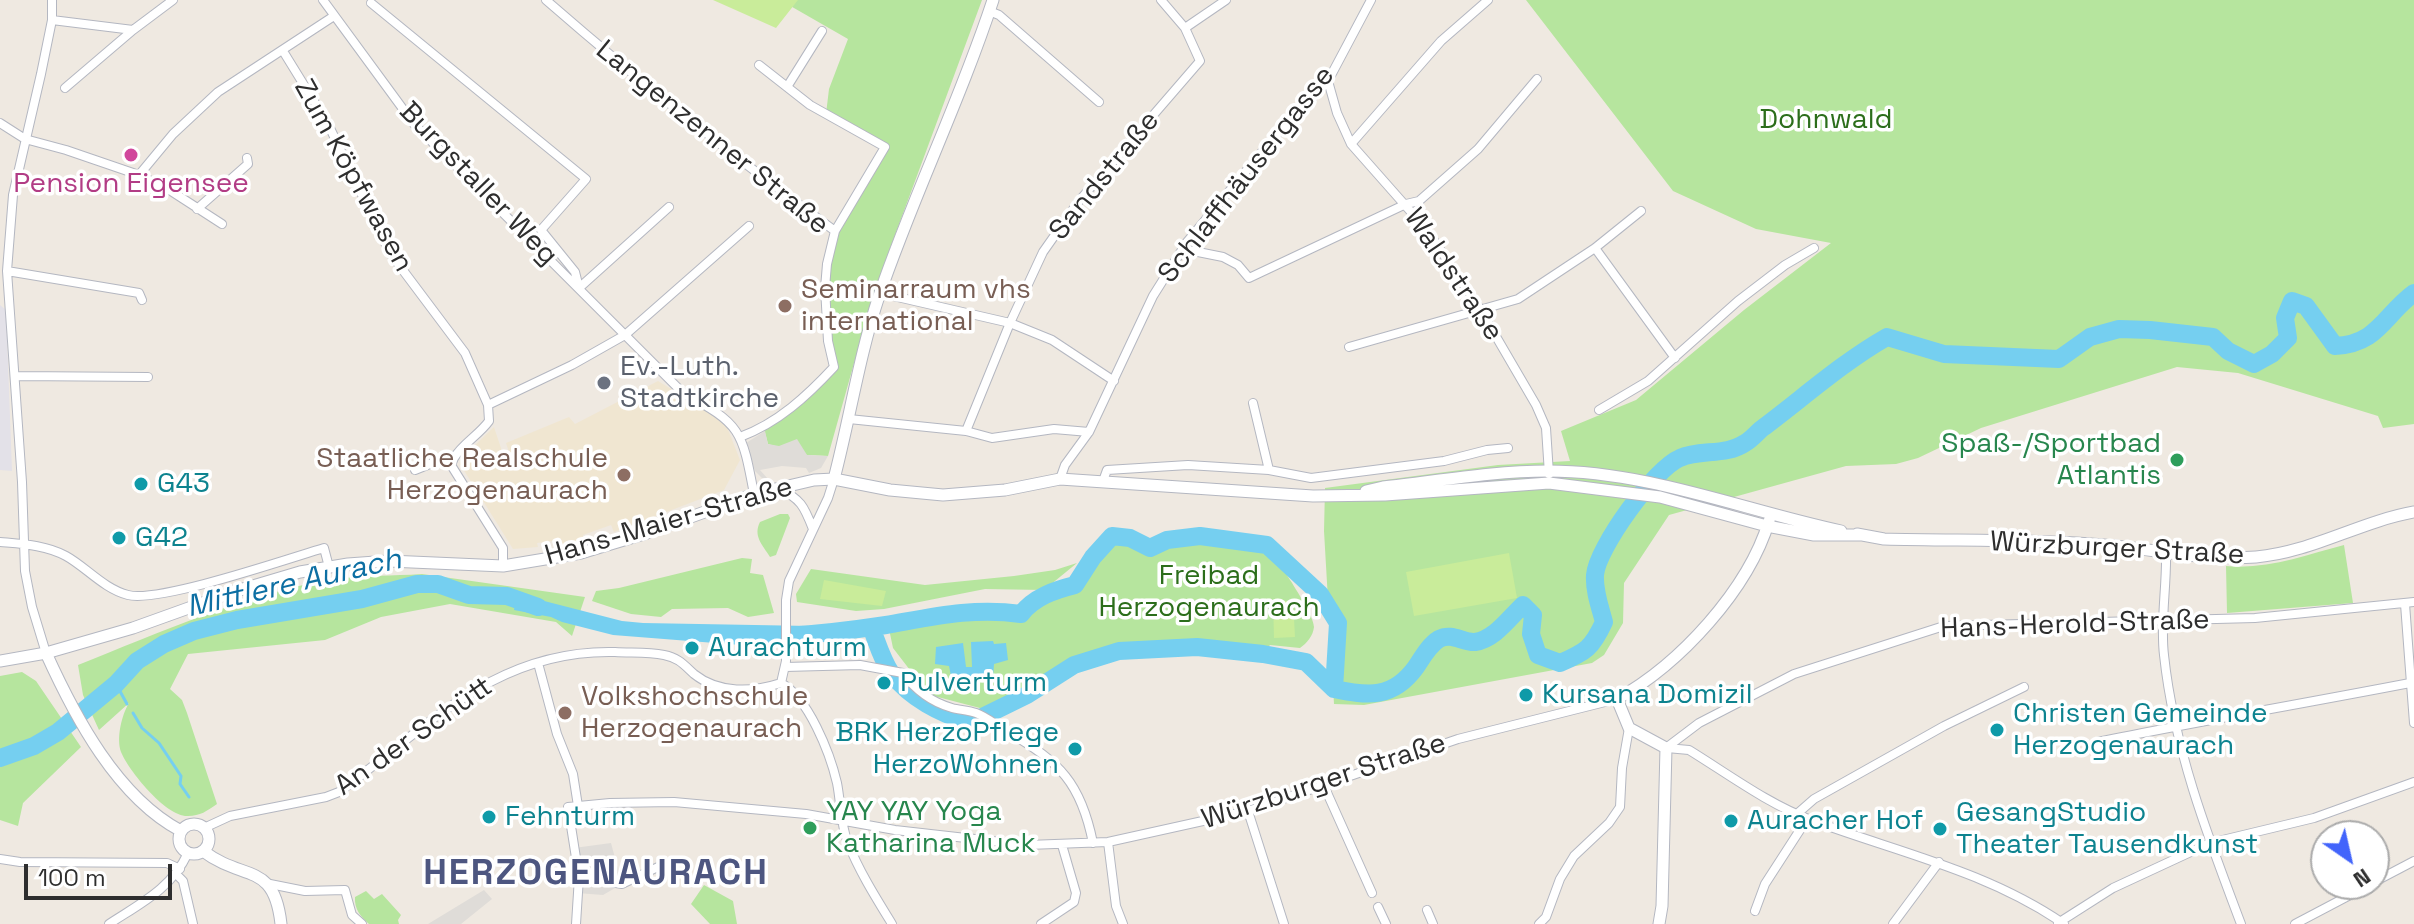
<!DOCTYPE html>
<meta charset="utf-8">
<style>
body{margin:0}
#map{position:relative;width:2414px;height:924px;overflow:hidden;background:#efe9e1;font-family:"Space Grotesk",sans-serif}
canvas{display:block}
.north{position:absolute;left:2310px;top:820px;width:80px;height:80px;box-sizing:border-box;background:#fff;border:2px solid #ababab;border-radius:50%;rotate:146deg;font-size:22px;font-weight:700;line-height:32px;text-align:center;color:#2e2e2e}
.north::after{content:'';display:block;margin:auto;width:28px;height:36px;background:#4264fb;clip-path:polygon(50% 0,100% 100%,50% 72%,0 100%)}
.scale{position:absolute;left:24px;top:864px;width:148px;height:36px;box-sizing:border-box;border:4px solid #2e2e2e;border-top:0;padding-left:10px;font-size:24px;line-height:28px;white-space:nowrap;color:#2e2e2e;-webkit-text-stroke:6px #fff;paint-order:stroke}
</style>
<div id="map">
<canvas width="2414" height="924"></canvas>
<div class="north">N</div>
<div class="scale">100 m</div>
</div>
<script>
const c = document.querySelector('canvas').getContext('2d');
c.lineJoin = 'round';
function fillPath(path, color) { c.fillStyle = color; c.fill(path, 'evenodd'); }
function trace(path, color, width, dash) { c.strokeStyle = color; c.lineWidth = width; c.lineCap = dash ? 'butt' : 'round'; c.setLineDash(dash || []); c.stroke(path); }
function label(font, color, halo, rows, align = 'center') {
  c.font = font + ' "Space Grotesk",sans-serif'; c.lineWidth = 7; c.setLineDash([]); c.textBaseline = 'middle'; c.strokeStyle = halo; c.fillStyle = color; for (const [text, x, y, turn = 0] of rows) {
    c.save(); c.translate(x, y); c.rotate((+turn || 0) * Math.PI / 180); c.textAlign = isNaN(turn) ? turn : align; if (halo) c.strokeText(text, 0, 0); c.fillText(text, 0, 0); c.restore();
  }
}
const industrial = new Path2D(`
 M0,305L6,310L12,471L0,470Z`);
const education = new Path2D(`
 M658,381L725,422L740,460L724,490L614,532L611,525L583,535L585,542L564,547L560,540L537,543L538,547L513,549L460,464L466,454L494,427L503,454L510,455L506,443L569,417L575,424Z`);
const green = new Path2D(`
 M789,0H982L874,292L828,456L807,455L768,444L763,425L788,411L833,367L825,288L835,231L885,148L826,114L829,89L848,39L787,4Z
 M1526,0H2414V424L2383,428L2378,416L2238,373L2177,367L1981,428L1918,458L1896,464L1846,466L1669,515L1624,583L1623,623L1604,655L1592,663L1364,705L1334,704L1324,531L1325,488L1498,465L1570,461L1561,431L1636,400L1744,310L1831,243L1756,229L1673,191Z
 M780,514H788L790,518L776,555L770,557C762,544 753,536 760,522Z
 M1112,536L1130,538L1150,548C1187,530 1228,537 1267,545C1276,558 1315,615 1314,627C1313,636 1307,643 1300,648L1270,645L1263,654L1197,647L1119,651L1074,665L995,712L934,696L923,687L893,648L888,624C932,615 975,607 1020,614C1034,597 1055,590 1075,585L1093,557Z
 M2344,545L2353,603L2227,613L2226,566C2266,570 2306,555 2344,545Z
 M742,558L752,559L750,573L763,575L774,613L748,617L728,608L672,609L661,617L631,614L592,601L596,591L619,588Z
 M1077,563L1044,590L985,589L884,609L856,611L797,602L796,594L811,569L925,585L1014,576L1055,570Z
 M422,574L585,597L572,636L556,622L450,604L381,617L325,640L188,654L170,689L182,700L187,713L217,804C207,811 200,816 188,816C166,817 129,771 121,752C116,738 122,714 129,703L99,730L83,695L78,665C158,633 251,592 335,579C364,575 393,576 422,574Z
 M22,672L36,681L81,747L23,803L18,826L0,820V676Z
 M704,885L733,901L737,924H710L691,904Z
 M366,891L374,899L382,894L401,915L398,920L399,924H369C361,917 354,909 355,897Z`);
const pitch = new Path2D(`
 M713,0H798L776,28Z
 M1509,553L1517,598L1414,616L1406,572Z
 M824,580L886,591L882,606L820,599Z
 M1293,601L1295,637L1274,638L1273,601Z`);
const plaza = new Path2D(`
 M765,431L768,444L779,446L797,439L807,455L828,456L821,468L809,473L806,468L782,466L760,470L768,479L762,478L755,471L746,443Z
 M611,843L622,884L603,895L577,893L574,848Z
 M484,890L492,899L461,924H428Z`);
const water = new Path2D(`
 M517,594L622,621L643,623L810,626V645L766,647L613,635L562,622L551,617L514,610Z
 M993,641L994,644L1006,643L1008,660L994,664L993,678L952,681L949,666L935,664L936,647L963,643L966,667H972L971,642Z`);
const stream = new Path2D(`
 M116,684L127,704
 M133,713L142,728L159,743L181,776L180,784L189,797`);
const river = new Path2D(`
 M871,627C877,642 882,660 891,673C911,699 940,713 970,723L1027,695L1074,665L1119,651L1197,647L1263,654L1306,662L1334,689
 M787,636C820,634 853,630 886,625C932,617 973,607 1021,614C1034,597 1055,590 1075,585L1093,557L1112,536L1130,538L1150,548L1167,540L1200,536L1267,545L1320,594L1338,623L1334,689C1368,696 1393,699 1416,667C1422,658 1429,645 1439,639C1452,632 1463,643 1475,642C1495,639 1509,618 1523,605L1533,615L1531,634L1538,655L1560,663C1586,652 1592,648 1604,622C1600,607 1594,591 1595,575C1597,548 1655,468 1680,458C1700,449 1726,456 1745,443C1752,439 1757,432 1764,427C1804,397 1843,362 1887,337L1944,354L2059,359L2090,337L2119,329L2150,330L2213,337L2228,351L2254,364L2272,354L2288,338L2285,318L2292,301L2306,306L2335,346C2378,344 2384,315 2414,293
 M0,758L34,746L58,732L116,684L137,661L164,644L194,631L237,620L362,599L417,584H438L469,595L507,596L538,607`);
const minor = new Path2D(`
 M323,0L414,124L683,393C741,424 742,430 754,494
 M546,0C639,81 735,158 835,231
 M371,3L586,179L541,230L575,272L579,288L669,207
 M989,11L999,15L1099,102
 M52,20L133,30L173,0
 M1185,28L1226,0
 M283,51L328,124L390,253L465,353L488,405L489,421C479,435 462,444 454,458L447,457L415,470
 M1328,81L1337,113L1351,144L1427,230L1480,309L1536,405L1546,428L1549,474
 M787,87L822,31
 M65,88L133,30
 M0,123L25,139L66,150L139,175L173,134L218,92L334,16
 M1351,144L1441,41L1488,0
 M139,175L171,191L222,224
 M197,209L248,164L247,158
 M1595,248L1675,358
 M1183,249L1223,257L1238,265L1249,278L1406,204L1419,201L1478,149L1537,79
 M7,271L139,293L142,300
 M880,293L1010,323L1052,340L1114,381
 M1349,347L1518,299L1595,248L1641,211
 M15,376L148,377
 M1253,403L1269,470
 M488,405L572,365L625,335L749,226
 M1599,410L1648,381L1738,301L1785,265L1814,248
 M849,419L966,431L992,438L1054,429L1089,432
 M966,431L1010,323L1043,252L1079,201L1200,61L1185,28L1161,0
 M740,437C778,423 807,396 834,367L828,341L825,288L827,264L835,231L885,147L810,105L759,65
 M454,458L451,465L503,548V566
 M1060,479L1065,465L1089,432L1153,296L1187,242L1271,141L1328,81L1371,0
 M1103,481L1107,470L1188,465L1269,470L1311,478L1444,461L1487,450L1508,448
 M778,488C801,499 804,506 813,529
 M0,542C22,544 46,545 66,556C86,567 104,589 128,595C159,603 287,559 324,548L329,567
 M2166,552C2167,586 2160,622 2164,655C2174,749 2208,837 2241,924
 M2405,604L2414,723
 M46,653L32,607L25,571L22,482L7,271L13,195L41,74L52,20V0
 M538,663L557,734L573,774L578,806
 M785,667L860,665L903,673C916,691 931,702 952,708C959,710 968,710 976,713C987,717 997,726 1008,732C1060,762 1081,783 1093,843
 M781,683C808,697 830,753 837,783C841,803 840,823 848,843C859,871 876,898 892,924
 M781,683L786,661V600L789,581L828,498L834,479
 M2112,739L2108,750L2099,752L2097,742C2201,721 2306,703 2410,683
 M1666,748L1699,723L1794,674L1944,626L2255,618L2414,602
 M1667,748L1689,750C1728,774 1768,804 1811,820C1897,852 1987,871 2064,924
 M1324,786L1372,893
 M1248,811L1284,924
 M1798,813L1814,799L1944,726L2024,687
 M204,828L230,816L326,797L339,792C428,727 495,649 615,652C632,653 648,652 664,655C679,658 684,665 694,674C719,694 753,692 781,683
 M1108,842L1116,906L1123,924
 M0,859L20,862L167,863L180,869
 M177,875L183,881L193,924
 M579,877L622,884L658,867
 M2374,882L2414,861
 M270,884L305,891L345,890L352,915L362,924
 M1378,907L1386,924
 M1427,910L1433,924
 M1755,911L1765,884L1807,819
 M2058,923L2113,888L2210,843L2314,818L2414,782
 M109,924C141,903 171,889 188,853
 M576,924L579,877L568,807L610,803L674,802L806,814L895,830L1028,845L1108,842L1248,811L1458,739L1617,699
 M1041,924L1074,902L1076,893L1062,845
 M1539,924L1546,917L1560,879L1574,856L1609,823L1620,807L1622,768L1629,728
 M1893,924L1939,862
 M2295,924L2371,884`);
const tertiary = new Path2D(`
 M834,479C850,418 859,356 879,296C913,196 960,101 993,0
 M1366,491L1383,487C1438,481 1493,471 1548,471C1648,471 1743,510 1841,531
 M1857,534L1884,539C1957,541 2031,539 2104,545C2154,549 2205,561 2256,557C2312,552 2359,522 2414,512
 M46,653C75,717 117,797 181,831
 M0,661L46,653L133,628L236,591L300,572L348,564L389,561L503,566L581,553L647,533L754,494L814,480L834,479L890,490L943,495L1005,490L1060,479L1313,496L1385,495L1549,483L1660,497L1767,526L1814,535H1862
 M179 839a15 15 0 1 1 30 0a15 15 0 1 1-30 0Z
 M203,851C244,882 274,861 281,924
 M1659,924L1662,906L1666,748L1629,728L1617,699C1680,664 1748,590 1769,521`);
const markers = [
 [131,155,8,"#d1479c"],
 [785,306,8,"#8d6e63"],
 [604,383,8,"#6b7280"],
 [2177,460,8,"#2e9e5b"],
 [624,475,8,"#8d6e63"],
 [141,484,8,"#0f9aa8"],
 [119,538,8,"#0f9aa8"],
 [692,648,8,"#0f9aa8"],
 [884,683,8,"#0f9aa8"],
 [1526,695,8,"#0f9aa8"],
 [565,713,8,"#8d6e63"],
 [1997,730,8,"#0f9aa8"],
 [1075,749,8,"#0f9aa8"],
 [489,817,8,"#0f9aa8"],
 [1731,821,8,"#0f9aa8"],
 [810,828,8,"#2e9e5b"],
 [1940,829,8,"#0f9aa8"]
];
const parkNames = [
 ["Dohnwald",1826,120],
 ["Freibad",1209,576],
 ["Herzogenaurach",1209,608]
];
const streetNames = [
 ["Langenzenner Straße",712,138,39],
 ["Schlaffhäusergasse",1247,175,-52],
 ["Zum Köpfwasen",353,176,61],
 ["Sandstraße",1105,176,-51],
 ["Burgstaller Weg",478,184,46],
 ["Waldstraße",1453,275,56],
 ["Hans-Maier-Straße",669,522,-16],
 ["Würzburger Straße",2117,549,3],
 ["Hans-Herold-Straße",2075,625,-2],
 ["An der Schütt",414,737,-35],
 ["Würzburger Straße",1324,782,-18]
];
const hotelNames = [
 ["Pension Eigensee",131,184]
];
const educationNames = [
 ["Seminarraum vhs",801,290],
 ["international",801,322],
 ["Staatliche Realschule",608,459,"right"],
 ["Herzogenaurach",608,491,"right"],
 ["Volkshochschule",581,697],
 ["Herzogenaurach",581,729]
];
const worshipNames = [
 ["Ev.-Luth.",620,367],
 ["Stadtkirche",620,399]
];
const leisureNames = [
 ["Spaß-/Sportbad",2161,444],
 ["Atlantis",2161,476],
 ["YAY YAY Yoga",826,812,"left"],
 ["Katharina Muck",826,844,"left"]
];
const cultureNames = [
 ["G43",157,484],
 ["G42",135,538],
 ["Aurachturm",708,648],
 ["Pulverturm",900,683],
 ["Kursana Domizil",1542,695],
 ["Christen Gemeinde",2013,714],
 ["Herzogenaurach",2013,746],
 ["BRK HerzoPflege",1059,733,"right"],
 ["HerzoWohnen",1059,765,"right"],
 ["GesangStudio",1956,813],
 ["Theater Tausendkunst",1956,845],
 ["Fehnturm",505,817],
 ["Auracher Hof",1747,821]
];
const waterNames = [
 ["Mittlere Aurach",294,584,-13]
];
const districtNames = [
 ["HERZOGENAURACH",596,874]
];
fillPath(industrial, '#e3e1e8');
fillPath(education, '#f0e6d1');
fillPath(green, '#b6e59e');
fillPath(pitch, '#c9ec9a');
fillPath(plaza, '#dfdcd8');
fillPath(water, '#75cff0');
trace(stream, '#75cff0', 3);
trace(river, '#75cff0', 18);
trace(minor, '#b4b7c1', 10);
trace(tertiary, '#b4b7c1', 13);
trace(minor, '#fff', 8);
trace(tertiary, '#fff', 11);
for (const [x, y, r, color] of markers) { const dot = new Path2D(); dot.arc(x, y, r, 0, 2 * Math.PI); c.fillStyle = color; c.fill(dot); trace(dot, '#fff', 3); }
label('28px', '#2c6e1b', '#fff', parkNames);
label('28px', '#2e2e2e', '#fff', streetNames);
label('28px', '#b23c85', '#fff', hotelNames);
label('28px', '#785e54', '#fff', educationNames, 'left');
label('28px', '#5b616d', '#fff', worshipNames, 'left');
label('28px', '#27864d', '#fff', leisureNames, 'right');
label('28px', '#0d838f', '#fff', cultureNames, 'left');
label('italic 30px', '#0d6fa3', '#fff', waterNames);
c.letterSpacing = '2px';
label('bold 36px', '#4d5680', '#fff', districtNames);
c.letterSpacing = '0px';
</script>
